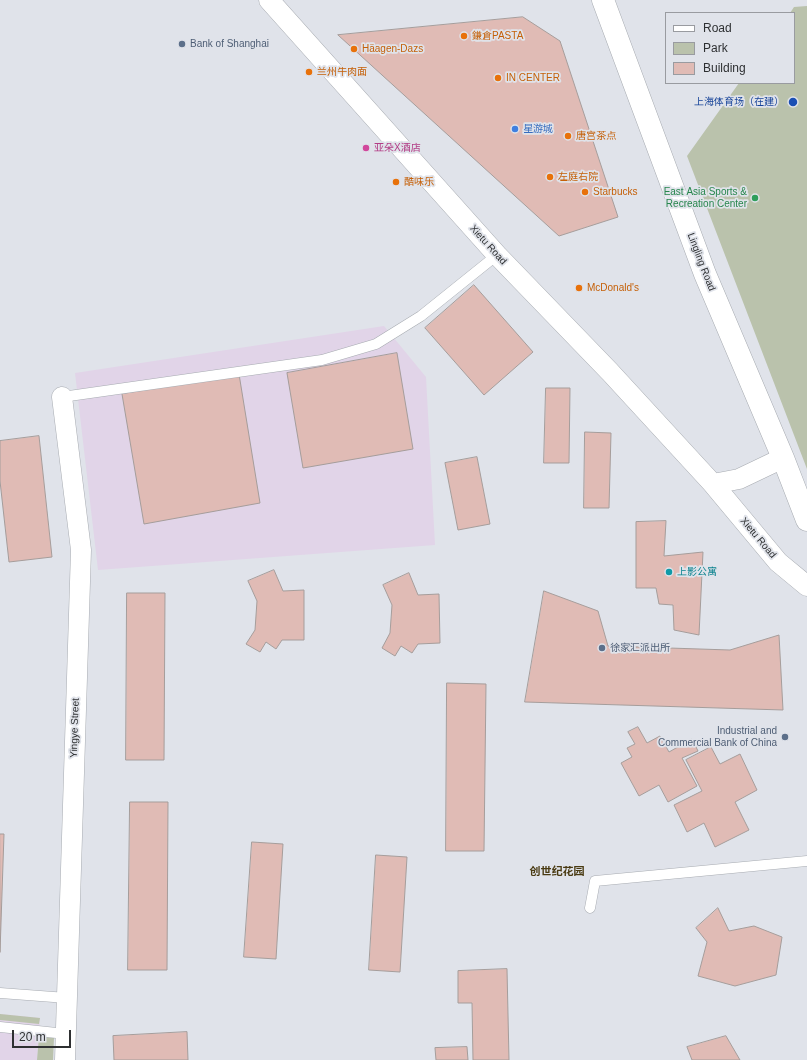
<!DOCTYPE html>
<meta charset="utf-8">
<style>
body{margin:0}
#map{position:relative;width:807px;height:1060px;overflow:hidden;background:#e0e3ea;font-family:Helvetica,sans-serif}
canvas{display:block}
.legend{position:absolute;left:665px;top:12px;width:130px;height:72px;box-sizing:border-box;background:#e0e3ea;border:1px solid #999ba0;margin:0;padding:5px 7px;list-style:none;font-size:12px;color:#2e3032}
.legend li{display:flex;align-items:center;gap:8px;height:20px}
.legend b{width:20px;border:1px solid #999ba0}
.scale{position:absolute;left:12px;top:1030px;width:59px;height:18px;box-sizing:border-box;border:2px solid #2e3032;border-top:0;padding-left:5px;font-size:12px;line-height:14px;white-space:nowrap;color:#2e3032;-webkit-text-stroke:3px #e0e3ea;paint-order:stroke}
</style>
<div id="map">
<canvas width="807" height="1060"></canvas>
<ul class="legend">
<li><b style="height:5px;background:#fff"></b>Road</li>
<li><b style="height:11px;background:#bac2ac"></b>Park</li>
<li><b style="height:11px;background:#e0bbb5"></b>Building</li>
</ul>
<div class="scale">20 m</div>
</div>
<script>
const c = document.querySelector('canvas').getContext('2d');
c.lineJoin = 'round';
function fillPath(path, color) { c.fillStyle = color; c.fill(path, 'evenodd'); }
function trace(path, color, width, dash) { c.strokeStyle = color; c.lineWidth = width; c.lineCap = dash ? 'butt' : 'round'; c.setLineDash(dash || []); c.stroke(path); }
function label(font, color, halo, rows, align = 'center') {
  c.font = font + ' Helvetica,"Noto Sans SC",sans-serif'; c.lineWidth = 3.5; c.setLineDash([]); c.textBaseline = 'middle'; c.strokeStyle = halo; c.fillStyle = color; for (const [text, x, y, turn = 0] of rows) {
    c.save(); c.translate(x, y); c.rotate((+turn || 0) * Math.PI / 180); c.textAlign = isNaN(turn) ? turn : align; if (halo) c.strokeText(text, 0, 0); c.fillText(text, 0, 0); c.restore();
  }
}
const commercial = new Path2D(`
 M384,326L426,377L435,545L98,570L75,373Z
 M0,1014L40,1018L37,1060H0Z`);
const green = new Path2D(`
 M807,6V469L687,156L739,83H794V13H790L794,7Z
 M0,1014L40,1018L39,1024L0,1020Z
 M39,1036L54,1038L53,1060H37Z`);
const building = new Path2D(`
 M523,17L560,41L618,217L559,236L338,35Z
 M474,285L533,352L484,395L425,328Z
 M397,353L413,449L303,468L287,373Z
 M239,374L260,503L144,524L122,394Z
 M546,388H570L569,463H544Z
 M585,432L611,433L609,508H584Z
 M39,436L52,557L9,562L0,481V441Z
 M477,457L490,524L458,530L445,463Z
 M666,521L664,556L703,552L699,635L674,630L673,605L659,604L656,588H636V522Z
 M274,570L283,591L304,590V640H282L276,649L266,642L260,652L246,644L255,630L257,601L248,581Z
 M409,573L418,595L439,594L440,643L418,644L412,653L401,646L395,656L382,648L390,633L392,605L383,585Z
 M544,591L598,611L608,646L730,650L779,635L783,710L525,702Z
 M127,593H165L164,760H126Z
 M447,683L486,684L484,851H446Z
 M638,727L647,743L660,736L669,752L692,739L698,751L682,758L697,786L668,802L659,785L639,796L621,763L632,757L627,748L635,744L628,732Z
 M711,747L720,764L740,754L757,790L735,802L749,830L715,847L704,823L687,832L674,805L702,791L686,760Z
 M130,802H168L167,970H128Z
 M0,834H4L0,952Z
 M252,842L283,844L276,959L244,957Z
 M376,855L407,857L400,972L369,970Z
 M718,908L729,931L754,926L782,937L776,975L735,986L698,976L707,942L696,928Z
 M507,969L509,1060H473L472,1003H458V971Z
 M187,1032L188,1060H114L113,1036Z
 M726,1036L740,1060H692L687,1047Z
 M467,1047L468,1060H436L435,1048Z`);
const service = new Path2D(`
 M62,397L322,360L376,344L421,316L497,255
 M590,908L595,881L807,861
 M0,993L67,998
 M0,1027L66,1034`);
const minor = new Path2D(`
 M269,0L497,255L610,372L713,484L778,562L807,586
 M62,397L81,550L65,1060
 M713,484L739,479L783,458`);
const tertiary = new Path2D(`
 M603,0L705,274L783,458L807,520`);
const markers = [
 [464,36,4,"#e8710a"],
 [182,44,4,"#5c6f8a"],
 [354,49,4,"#e8710a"],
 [309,72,4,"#e8710a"],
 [498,78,4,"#e8710a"],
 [793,102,5,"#1a4fb4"],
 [515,129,4,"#3f7fe0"],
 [568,136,4,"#e8710a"],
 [366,148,4,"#d1479c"],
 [550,177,4,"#e8710a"],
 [396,182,4,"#e8710a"],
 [585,192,4,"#e8710a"],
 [755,198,4,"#2e9e5b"],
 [579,288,4,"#e8710a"],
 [669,572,4,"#0f9aa8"],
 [602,648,4,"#5c6f8a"],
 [785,737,4,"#5c6f8a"]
];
const foodNames = [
 ["鎌倉PASTA",472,36],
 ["Häagen-Dazs",362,49],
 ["兰州牛肉面",317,72],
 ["IN CENTER",506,78],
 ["唐宫茶点",576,136],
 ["左庭右院",558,177],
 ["酷味乐",404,182],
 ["Starbucks",593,192],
 ["McDonald's",587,288]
];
const serviceNames = [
 ["Bank of Shanghai",190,44],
 ["徐家汇派出所",610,648],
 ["Industrial and",777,731,"right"],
 ["Commercial Bank of China",777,743,"right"]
];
const transitNames = [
 ["上海体育场（在建）",784,102]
];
const shopNames = [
 ["星游城",523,129]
];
const hotelNames = [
 ["亚朵X酒店",374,148]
];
const leisureNames = [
 ["East Asia Sports &",747,192],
 ["Recreation Center",747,204]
];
const streetNames = [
 ["Xietu Road",488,245,48],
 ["Lingling Road",701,262,69],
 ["Xietu Road",758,538,50],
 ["Yingye Street",75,728,-88]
];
const cultureNames = [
 ["上影公寓",677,572]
];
const neighbourhoodNames = [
 ["创世纪花园",557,872]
];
fillPath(commercial, '#e1d4e8');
fillPath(green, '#bac2ac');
fillPath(building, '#e0bbb5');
trace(building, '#a59d9b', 1);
trace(service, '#a7abb1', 11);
trace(minor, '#a7abb1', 21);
trace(tertiary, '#a7abb1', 23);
trace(service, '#fff', 10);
trace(minor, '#fff', 20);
trace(tertiary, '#fff', 22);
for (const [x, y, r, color] of markers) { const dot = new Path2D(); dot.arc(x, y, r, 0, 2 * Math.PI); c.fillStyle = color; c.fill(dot); trace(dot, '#e0e3ea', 1.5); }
label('10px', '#c56008', '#e0e3ea', foodNames, 'left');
label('10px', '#4e5e75', '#e0e3ea', serviceNames, 'left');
label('10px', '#164399', '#e0e3ea', transitNames, 'right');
label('10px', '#366cbe', '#e0e3ea', shopNames, 'left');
label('10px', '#b23c85', '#e0e3ea', hotelNames, 'left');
label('10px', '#27864d', '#e0e3ea', leisureNames, 'right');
label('10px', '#2e3032', '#e0e3ea', streetNames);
label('10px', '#0d838f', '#e0e3ea', cultureNames, 'left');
label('bold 11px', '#4a3b13', '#e0e3ea', neighbourhoodNames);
</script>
